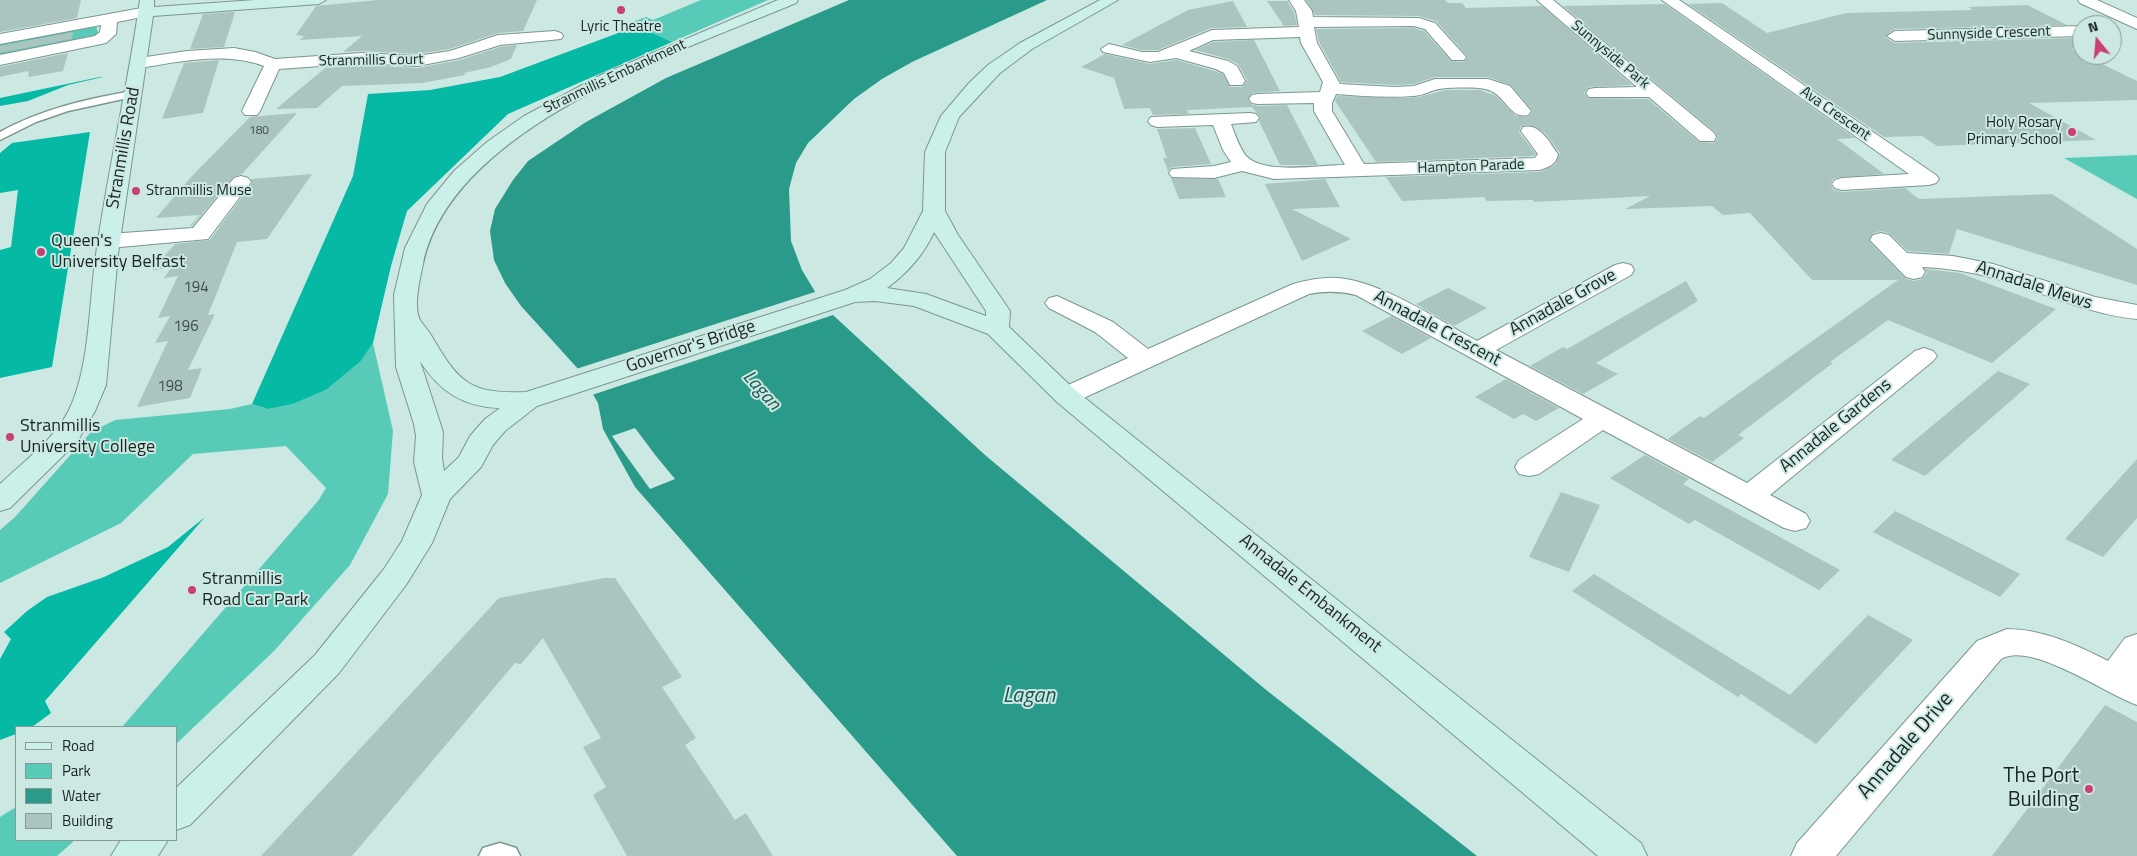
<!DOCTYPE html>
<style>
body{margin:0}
#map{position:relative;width:2137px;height:856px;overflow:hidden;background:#cce8e2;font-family:"Titillium Web",sans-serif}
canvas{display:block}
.legend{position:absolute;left:15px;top:726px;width:162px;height:115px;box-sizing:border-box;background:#cce8e2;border:1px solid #859a96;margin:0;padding:6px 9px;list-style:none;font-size:15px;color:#1a2523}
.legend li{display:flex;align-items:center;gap:10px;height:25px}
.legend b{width:25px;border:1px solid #859a96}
.north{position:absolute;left:2072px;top:15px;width:50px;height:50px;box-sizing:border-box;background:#cce8e2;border:1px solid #859a96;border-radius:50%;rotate:343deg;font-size:14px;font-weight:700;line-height:20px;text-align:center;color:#1a2523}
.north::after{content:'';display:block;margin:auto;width:18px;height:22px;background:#ca3f75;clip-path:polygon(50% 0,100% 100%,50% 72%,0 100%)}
</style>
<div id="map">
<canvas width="2137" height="856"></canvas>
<ul class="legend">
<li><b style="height:6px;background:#cbefe9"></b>Road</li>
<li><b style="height:14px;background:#57cbb8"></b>Park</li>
<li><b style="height:14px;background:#2a9b8b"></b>Water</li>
<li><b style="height:14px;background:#aac5bf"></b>Building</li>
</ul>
<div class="north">N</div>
</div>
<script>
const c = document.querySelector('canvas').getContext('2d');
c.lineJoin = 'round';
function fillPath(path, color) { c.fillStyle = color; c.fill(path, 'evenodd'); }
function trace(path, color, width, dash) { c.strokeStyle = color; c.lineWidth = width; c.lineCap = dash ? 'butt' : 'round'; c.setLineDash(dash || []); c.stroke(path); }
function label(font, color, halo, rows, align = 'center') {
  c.font = font + ' "Titillium Web",sans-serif'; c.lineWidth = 4; c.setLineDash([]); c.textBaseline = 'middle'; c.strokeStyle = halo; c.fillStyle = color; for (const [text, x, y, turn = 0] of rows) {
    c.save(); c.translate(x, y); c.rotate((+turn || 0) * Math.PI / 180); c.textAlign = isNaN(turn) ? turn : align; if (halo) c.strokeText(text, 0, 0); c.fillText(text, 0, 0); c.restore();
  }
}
const green = new Path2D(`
 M701,0H768L672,42L630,23L646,17L653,20Z
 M95,23L99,35L0,57V41Z
 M2137,155V199L2064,158Z
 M373,343L393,431L388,494L350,565L274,651L176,744V727H122L318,501L326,488L286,446L193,454L121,523L0,583V530L15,517L91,432L115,420L230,409L252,404L268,409L293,404L326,390L361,361Z
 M16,807V840H75L57,856H0V817Z`);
const forest = new Path2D(`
 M637,26L672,42L508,114L407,211L391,266L373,343L361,361L326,390L293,404L268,409L252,404L353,176L368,94L430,90L500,77Z
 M100,77H103L68,85L28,101L0,106V98Z
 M90,132L52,367L0,378V250L11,247L18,190L0,193V153L12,143Z
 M205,517L45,701L51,713L32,727H16V734L0,740V659L11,639L4,632L27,611L47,597L104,577L168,547Z`);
const water = new Path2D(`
 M849,0H1047L912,62L882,79L854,99L808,143L796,163L789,189L791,241L802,270L820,300L834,316L985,455L1265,689L1477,856H957L635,487L603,429L598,403L579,370L521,306L505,283L494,260L490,231L495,209L513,180L528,161L586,122L666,78Z`);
const pier = new Path2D(`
 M818,291L836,314L592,395L576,369Z
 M635,428L656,456L675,479L650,489L612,436Z`);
const building = new Path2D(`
 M0,0H81L77,18L0,32Z
 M378,0H537L523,31L498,33L450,49L417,54L362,51L343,52L362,36L300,40L304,36L296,35L316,6Z
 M1306,0H1445L1448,3H1462L1466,8L1542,6L1632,85L1589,87L1584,93L1588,98L1648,99L1699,142L1714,143L1718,138L1715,132L1563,6L1665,4L1855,138L1837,139L1884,174L1834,178L1830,184L1834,190L1842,192L1905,188L1919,199L2052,194L2137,249V285L1957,229L1949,254L1908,251L1889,233L1881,231L1873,233L1869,241L1906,279L1914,281L1922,279L1927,273L1925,269L1960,273L2056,309L1992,363L1888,320L1830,362L1833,363L1738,435L1744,438L1712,462L1668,439L1700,416L1704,418L1898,280H1812L1750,213L1723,215L1712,206L1625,209L1650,196L1534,202L1533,200L1487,201L1484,197L1402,201L1386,177L1539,172L1555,165L1560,153L1545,133L1529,125L1521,126L1519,132L1536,154L1534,156L1376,162L1335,101L1337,96L1403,98L1419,97L1446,90H1480L1496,96L1515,115L1528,117L1533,111L1511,85L1488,77H1435L1414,84L1395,85L1341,82L1319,42L1316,29L1413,28L1424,31L1451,61L1464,62L1468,57L1436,21L1419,16L1315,15Z
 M1233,1L1247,27L1211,28L1158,50H1142L1122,45L1188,10Z
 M1267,1H1287L1294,12L1297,25L1284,26Z
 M1722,3L1767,33L1846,13L1973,10L1968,7L2027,5L2067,25L1895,29L1885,37L1895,43L2082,38V48L2071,49L2137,81V100L2029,103L2096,140L1937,146L1922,136L1884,137L1688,4Z
 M235,12L224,47L190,49L203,14Z
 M73,32L72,39L0,53V46Z
 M1254,40L1280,91L1252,93L1248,100L1252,105L1258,106L1287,105L1318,165H1280L1259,121L1260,117L1252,107L1187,110L1189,114L1153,115L1150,108L1124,109L1114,78L1081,67L1105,54L1150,64L1176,60L1215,71L1223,74L1230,87H1242L1247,80L1238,64L1228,59L1195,50L1213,42Z
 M517,45L511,59L491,67L464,73L465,75L422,83L342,86L317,108L276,109L325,68L362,65L417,68L460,60L500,47Z
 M68,53L63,71L29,77L28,71L0,77V67Z
 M219,60L203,113L162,119L184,63Z
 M297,113L242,174L233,177L192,226H190L200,215L156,218L192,176L250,117Z
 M1195,128L1211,164L1172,167L1168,171L1163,158H1167L1157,129Z
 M312,174L267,239L237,242L208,315L215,314L188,370L202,368L190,398L137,407L168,341L155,343L170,316L158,318L178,276L164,278L171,268L152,270L175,244L210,240L252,183L251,179Z
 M1171,178L1218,179L1226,197L1179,199Z
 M1325,179L1340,207L1292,209L1351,239L1302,261L1265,184Z
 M1686,281L1698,301L1596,363L1618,374L1583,394L1530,366L1563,347L1567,349Z
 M1448,288L1483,306L1487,308L1454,326L1416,304Z
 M1391,316L1431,338L1402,354L1362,331Z
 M1998,371L2030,384L1925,476L1891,460Z
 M1506,379L1559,408L1536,421L1523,414L1514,419L1475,397Z
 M1645,455L1689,479L1683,484L1840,570L1819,590L1695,520L1689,524L1610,478Z
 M2137,459V518L2103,557L2065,539Z
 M1561,492L1600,505L1569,572L1529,557Z
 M1895,511L1956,541L2020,574L2000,597L1873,532Z
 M1594,574L1790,695L1868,615L1913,640L1816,744L1741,694L1738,697L1572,591Z
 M604,578H615L682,677L662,687L696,738L685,745L735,820L746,813L773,856H627L593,795L606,787L583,747L601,738L543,638L521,664L515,663L352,856H261L499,598Z
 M2105,705L2137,722V856H1992Z`);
const lane = new Path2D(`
 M133,91L137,92V96L68,111L36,122L0,140V132C42,109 86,99 133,91Z
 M500,843L516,848L520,856H479L483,848Z`);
const street = new Path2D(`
 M1289,0H1304L1312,11L1313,17L1419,18L1435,23L1466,57L1464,60H1452L1425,29L1413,26L1314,27L1317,43L1340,84L1395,87L1414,86L1435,79H1488L1510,86L1531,111L1528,115C1509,120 1505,92 1485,89C1474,87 1446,87 1435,90C1428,92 1421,96 1413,96C1387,98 1361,96 1336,94L1332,103V111L1364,164L1535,158L1538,154L1521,131L1523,127C1540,123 1549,142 1558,154C1556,165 1549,167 1539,170L1274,179L1242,171L1214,178L1172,177L1169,173L1172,169L1214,166L1231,162L1223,150L1213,125L1157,127L1151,125L1148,121L1151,117L1250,113L1256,114L1259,118L1256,122L1231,124C1235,134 1239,147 1246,156C1264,175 1320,165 1345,165L1314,111V103L1258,104L1252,103L1249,99L1252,95L1258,94L1320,92L1323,82L1301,43L1300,37L1213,40L1189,51L1228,61L1237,66L1245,81L1242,85H1230L1224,73L1216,69L1176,58L1150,62L1103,52L1101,49L1109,44L1142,52H1158L1212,30L1299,27L1296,11Z
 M1537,0H1553L1714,133L1716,137L1714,141H1700L1649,97H1589L1586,93L1589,89L1595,88L1637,87Z
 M1662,0H1679L1936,175L1939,179L1936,183L1929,185L1842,190L1835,188L1832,184L1835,180L1842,178L1909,174Z
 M2078,0H2097L2137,18V29L2080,3Z
 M147,7L152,9L155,12L152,15L117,22L116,34L106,43L0,65V55L95,36L100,32L101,25L0,44V34Z
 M2082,26V36L1895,41L1887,36L1895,31Z
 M555,31L561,33L563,36L561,39L500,45L459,58L417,66L362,63L279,69L260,111L257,115H245L242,111L264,66C224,51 180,62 139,68L133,67L131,63L133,59L139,58L187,51L234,48L255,52L275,59L362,53L417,56L450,51L498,35Z
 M241,176L248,178L251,182L208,239L109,248L101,246L98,241L101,236L109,234L193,228L234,178Z
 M1881,233L1889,235L1907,253L1953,256L1993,264L2095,297L2137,305V319C2087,314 2045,293 1997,279C1973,272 1947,268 1922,267L1925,272L1922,277L1914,279L1906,277L1870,240L1873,235Z
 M1623,263L1631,265L1634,270L1631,275L1496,350L1747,483L1915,351L1924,348L1933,351L1937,356L1933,361L1770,495L1806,514L1810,521L1806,528L1795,531L1784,528L1603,430L1539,474L1529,476L1519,474L1515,467L1519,460L1583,419L1356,295C1340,291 1325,291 1309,294L1075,402L1066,404L1057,402L1053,396L1057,390L1128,358L1095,332L1049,308L1045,303L1049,298L1057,296L1113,322L1148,349L1293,284C1308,280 1323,277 1338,278C1380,281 1439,320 1477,341L1615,265Z
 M2007,629C2042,629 2077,645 2108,661L2125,638L2137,634V705C2105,694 2032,641 2001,659L1836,856H1791L1797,843L1977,641Z`);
const secondary = new Path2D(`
 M140,0H154V7L255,0H326L319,4L153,16L118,254L106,385L95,411L77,442L10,508L0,511V484C24,461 54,440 69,410C90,367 89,302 96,254C108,169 128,85 140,0Z
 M778,0H798L796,3C680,52 452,126 423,264C420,279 413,306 420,320C423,325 428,330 431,335C459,383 469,394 526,392L845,290L870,279L891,263L904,248L923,211L925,152L941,116L969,83L988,65L1020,43L1100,0H1118L1032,49L1000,73L959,117L945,152V211L958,235L1010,311L1009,327L1075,390L1641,843L1647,856H1598L1057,402L988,334L914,306L875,301L855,302L537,406L505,431L493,445L481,467L450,499L432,543L406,585L339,673L190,825L176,830V788L315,655L384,569L402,541L422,495L414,462L416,436L414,424L396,367L394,295L405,248L427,204L454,171L487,142L524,116L603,74ZM934,232L986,311V316L926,294L887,288C908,272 923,256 934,232ZM420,361C439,391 463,407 500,408L485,419L470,436L459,457L444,471L442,458L443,432Z
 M121,840H168L158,856H111Z`);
const markers = [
 [621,10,5,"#ca3f75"],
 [2072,132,5,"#ca3f75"],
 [136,191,5,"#ca3f75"],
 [41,252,5,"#ca3f75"],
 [10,437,5,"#ca3f75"],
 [192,590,5,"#ca3f75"],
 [2089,789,5,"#ca3f75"]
];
const farNumbernames = [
 ["180",259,131]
];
const farPoinames = [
 ["Lyric Theatre",621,27],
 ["Holy Rosary",2062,123,"right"],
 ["Primary School",2062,140,"right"],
 ["Stranmillis Muse",146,191,"left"]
];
const farStreetnames = [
 ["Sunnyside Crescent",1989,34,-2],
 ["Sunnyside Park",1610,55,40],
 ["Stranmillis Court",371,61,-1],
 ["Stranmillis Embankment",615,77,-25],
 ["Ava Crescent",1835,114,35],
 ["Hampton Parade",1471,167,-2]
];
const numberNames = [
 ["194",196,288],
 ["196",186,327],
 ["198",170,387]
];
const streetNames = [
 ["Stranmillis Road",124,148,-80],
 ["Annadale Mews",2034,286,18],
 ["Annadale Grove",1563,303,-29],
 ["Annadale Crescent",1437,329,28],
 ["Governor's Bridge",691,347,-18],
 ["Annadale Gardens",1836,426,-39],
 ["Annadale Embankment",1310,594,39]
];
const poiNames = [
 ["Queen's",51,242],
 ["University Belfast",51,263],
 ["Stranmillis",20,427],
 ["University College",20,448],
 ["Stranmillis",202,580],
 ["Road Car Park",202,601]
];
const waterNames = [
 ["Lagan",761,391,48]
];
const nearStreetnames = [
 ["Annadale Drive",1906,746,-49]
];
const nearPoinames = [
 ["The Port",2079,777],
 ["Building",2079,801]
];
const nearWaternames = [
 ["Lagan",1029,697]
];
fillPath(green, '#57cbb8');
fillPath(forest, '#05b9a5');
fillPath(water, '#2a9b8b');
fillPath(pier, '#cce8e2');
fillPath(building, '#aac5bf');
trace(lane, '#7c9691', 3);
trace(street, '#7c9691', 2);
trace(secondary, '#7c9691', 2);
fillPath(lane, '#fff');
fillPath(street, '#fff');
fillPath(secondary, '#cbefe9');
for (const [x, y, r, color] of markers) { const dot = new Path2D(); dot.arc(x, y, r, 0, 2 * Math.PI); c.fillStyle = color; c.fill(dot); trace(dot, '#cce8e2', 2); }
label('12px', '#3e4d4a', null, farNumbernames);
label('15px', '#1a2523', '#cce8e2', farPoinames);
label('15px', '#1a2523', '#cce8e2', farStreetnames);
label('15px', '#3e4d4a', null, numberNames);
label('18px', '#1a2523', '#cce8e2', streetNames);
label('18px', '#1a2523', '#cce8e2', poiNames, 'left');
label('italic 19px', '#1d584f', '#cce8e2', waterNames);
label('21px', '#1a2523', '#cce8e2', nearStreetnames);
label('21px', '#1a2523', '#cce8e2', nearPoinames, 'right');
label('italic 22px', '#1d584f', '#cce8e2', nearWaternames);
</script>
